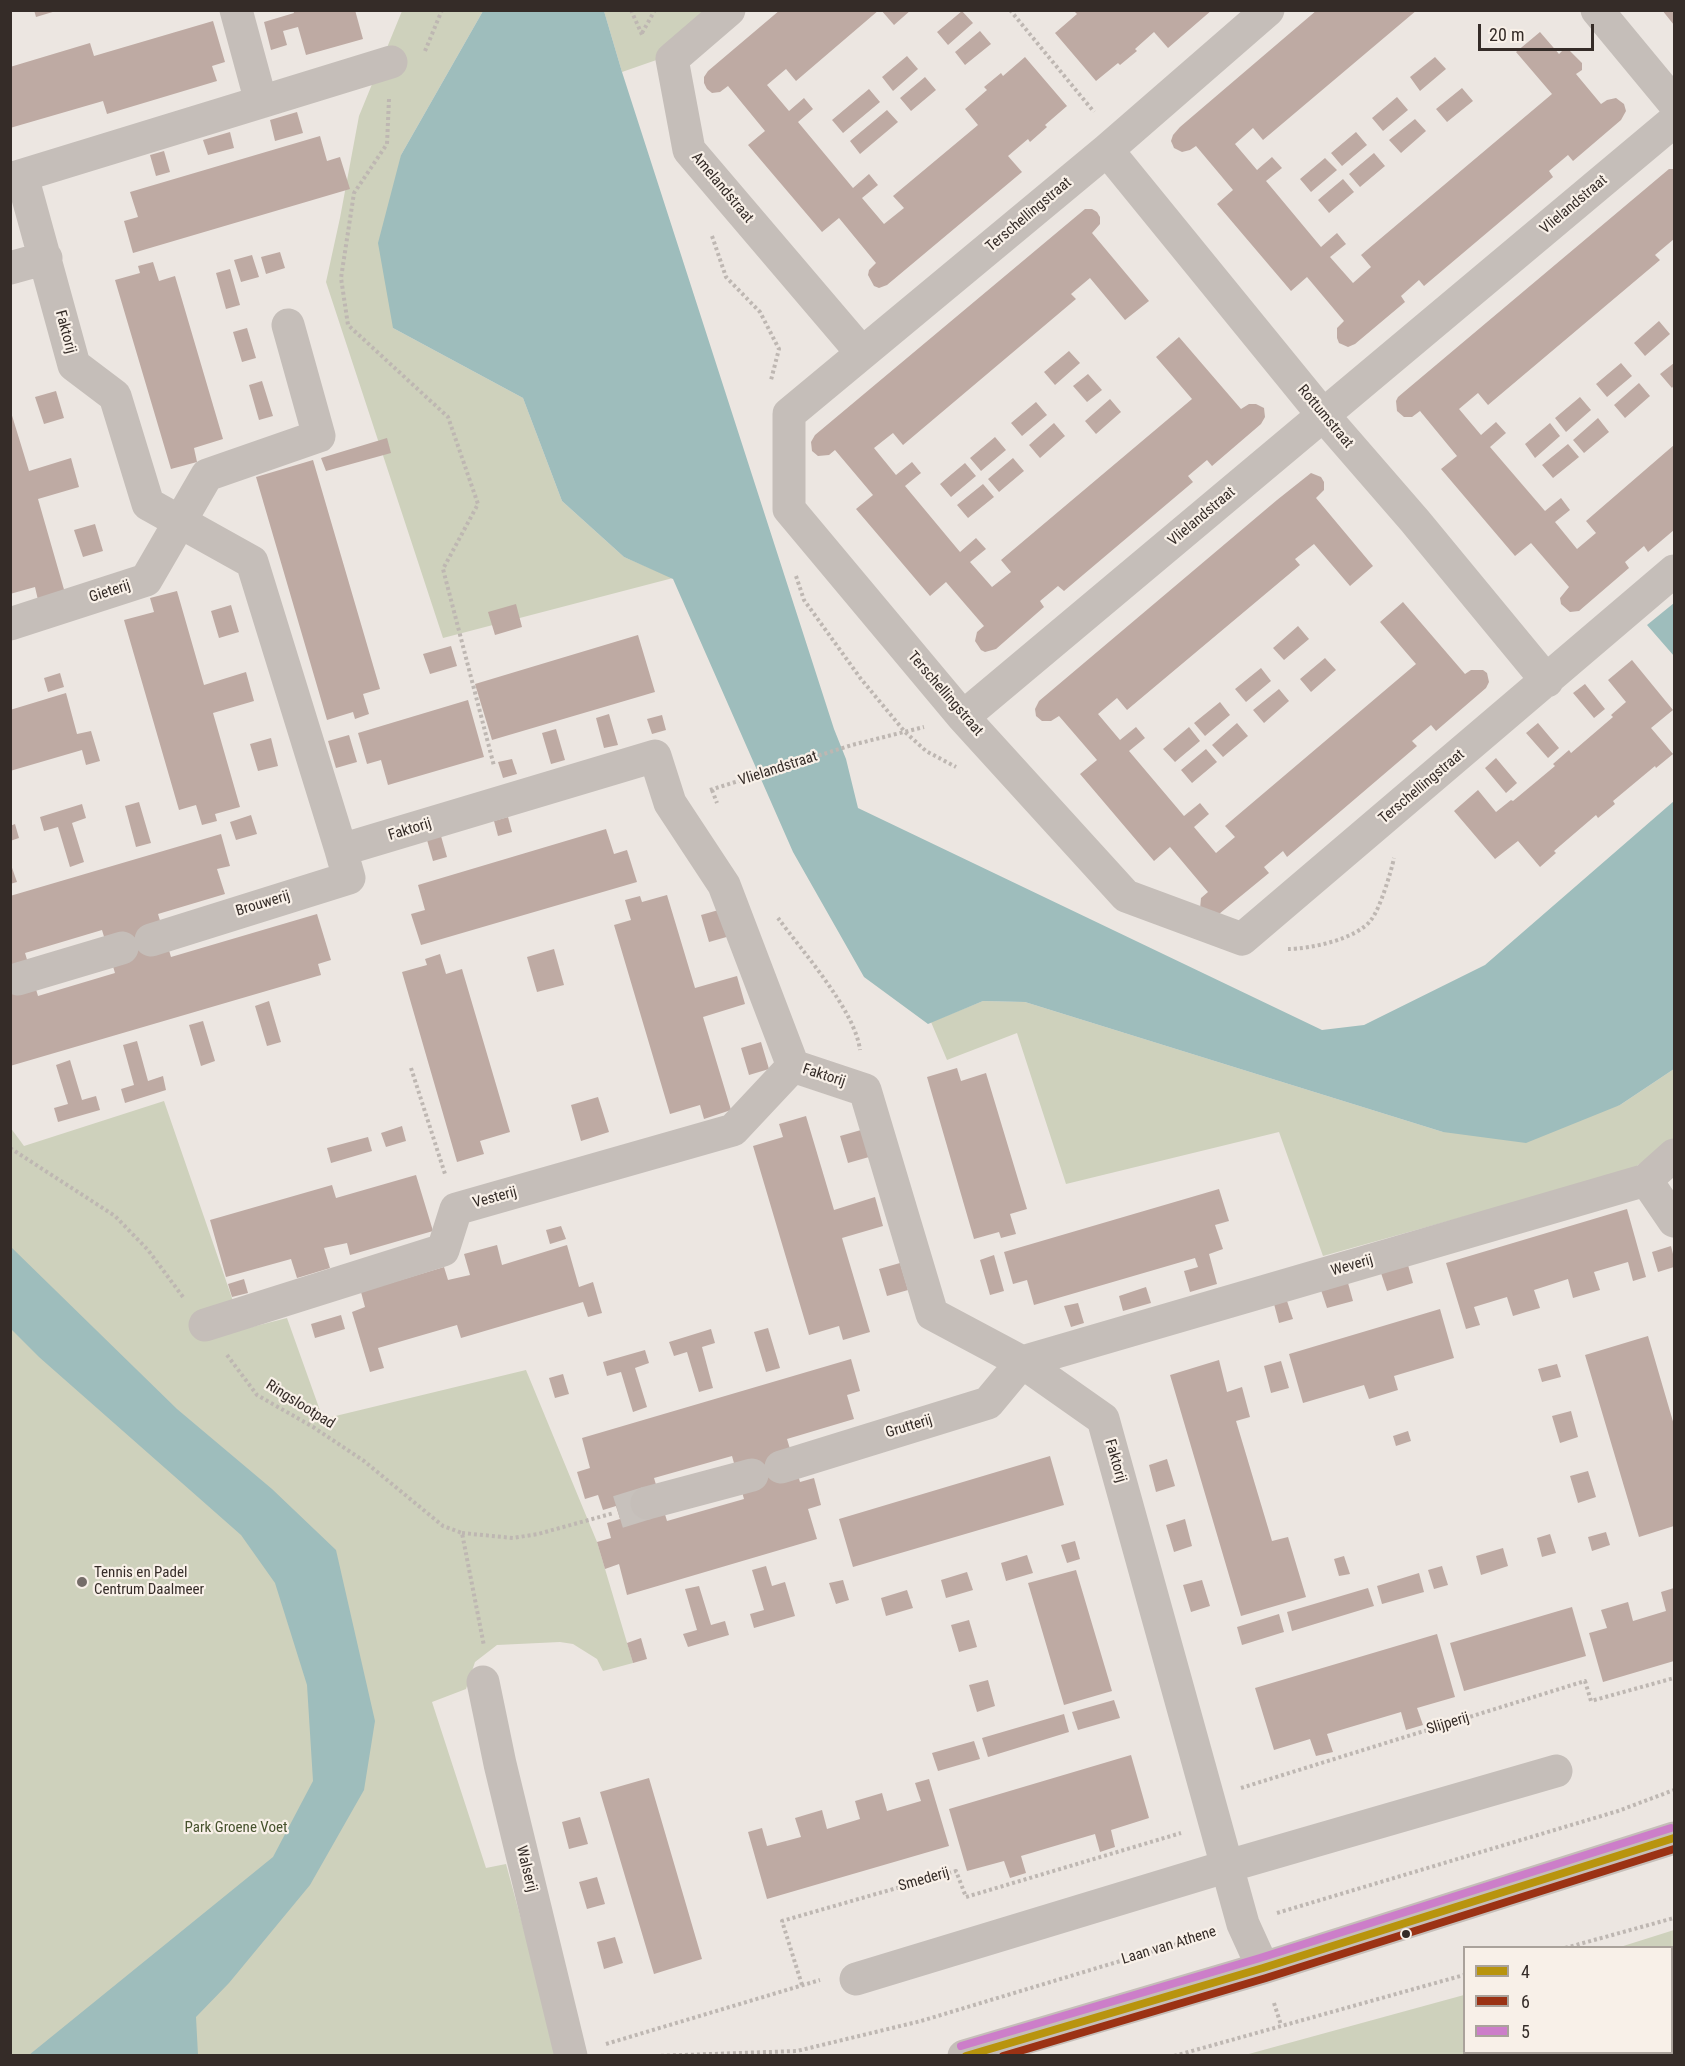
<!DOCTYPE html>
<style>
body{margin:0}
#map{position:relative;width:1685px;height:2066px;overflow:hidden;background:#ece6e1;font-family:"Roboto Condensed",sans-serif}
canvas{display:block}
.frame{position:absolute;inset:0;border:12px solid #352c28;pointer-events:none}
.legend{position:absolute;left:1463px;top:1946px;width:210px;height:108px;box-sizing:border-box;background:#f8f0e8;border:2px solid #aaa29b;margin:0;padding:8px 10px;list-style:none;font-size:18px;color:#352c28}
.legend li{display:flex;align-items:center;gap:12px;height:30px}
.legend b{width:30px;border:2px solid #aaa29b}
.scale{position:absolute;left:1478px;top:24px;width:116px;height:27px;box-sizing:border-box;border:3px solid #352c28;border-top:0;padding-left:8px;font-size:18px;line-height:21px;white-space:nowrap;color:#352c28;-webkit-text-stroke:4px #f8f0e8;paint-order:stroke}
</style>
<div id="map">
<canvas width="1685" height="2066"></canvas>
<div class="frame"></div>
<ul class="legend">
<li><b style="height:8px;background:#b8940e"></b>4</li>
<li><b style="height:8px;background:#9b3214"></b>6</li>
<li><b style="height:8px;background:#cc7ec9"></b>5</li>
</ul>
<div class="scale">20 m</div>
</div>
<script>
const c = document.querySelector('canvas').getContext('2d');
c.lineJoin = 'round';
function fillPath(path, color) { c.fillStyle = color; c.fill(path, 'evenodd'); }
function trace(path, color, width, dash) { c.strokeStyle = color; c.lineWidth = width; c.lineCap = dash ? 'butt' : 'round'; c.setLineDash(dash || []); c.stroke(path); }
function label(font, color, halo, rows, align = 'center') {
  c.font = font + ' "Roboto Condensed",sans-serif'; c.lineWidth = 4.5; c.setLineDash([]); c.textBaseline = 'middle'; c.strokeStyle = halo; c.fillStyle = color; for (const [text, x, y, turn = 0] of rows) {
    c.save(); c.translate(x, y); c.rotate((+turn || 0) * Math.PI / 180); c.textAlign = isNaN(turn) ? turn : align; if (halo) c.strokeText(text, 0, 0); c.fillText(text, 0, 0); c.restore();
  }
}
const green = new Path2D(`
 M402,11H483L401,155L393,328L523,398L562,501L624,557L673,578L443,638L326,282L340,218L359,116Z
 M604,11H707L665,57L622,72Z
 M983,1001L1025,1002L1443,1132L1620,1105L1674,1069V1140L1631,1170L1323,1256L1279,1132L1066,1184L1017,1033L947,1060L931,1022Z
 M164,1101L233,1301L244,1329L287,1318L323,1419L526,1370L597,1542L633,1663L603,1671L597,1659L573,1644L560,1642L497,1645L475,1662L466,1689L432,1702L486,1868L506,1864L558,2055H11L10,1127L24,1146Z
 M1674,1930V2049H1672V1948H1617Z
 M1464,1995V2052L1653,2053L1634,2056L1245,2055Z`);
const water = new Path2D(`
 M483,11H604L622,72L834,729L846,759L858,808L1322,1030L1364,1025L1485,965L1674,801V1069L1620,1105L1526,1143L1443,1132L1025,1002L983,1001L928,1024L864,977L793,852L673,579L624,557L562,501L523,398L393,328L378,243L401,155Z
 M1674,603V656L1647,625Z
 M11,1247L177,1409L272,1489L336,1550L375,1721L364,1790L310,1885L229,1983L196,2017L198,2055H29L273,1857L313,1781L307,1685L275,1583L241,1535L39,1357L11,1329Z`);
const building = new Path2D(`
 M34,10H55L56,11L36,17Z
 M293,10H355L363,39L306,55L298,27L283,31L287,45L271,50L264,22L294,13Z
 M780,10H879L796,81L786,69L767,85L789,111L804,98L813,109L798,122L853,188L869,174L878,185L862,198L884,224L904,208L893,196L978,125L965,109L987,90L984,87L1001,73L1003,76L1025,57L1067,106L1045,125L1047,127L1030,142L1028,139L1008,156L1022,172L887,285L879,288L874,286L868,275L869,270L876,263L839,218L822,232L748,145L765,131L728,86L720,92L712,93L707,89L704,83V77L708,71Z
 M881,10H911L894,25Z
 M1073,10H1212L1168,48L1154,32L1135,49L1137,51L1120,65L1118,63L1096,81L1055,33L1077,14Z
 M1317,10H1417L1263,140L1253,128L1235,144L1257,170L1272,157L1282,168L1266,181L1321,247L1337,233L1346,244L1330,257L1353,283L1371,267L1361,255L1552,94L1516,52L1540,32L1559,54L1564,49L1569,50L1582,63V70L1576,74L1601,104L1607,100L1616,98L1624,104L1626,111L1621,120L1573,161L1568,155L1549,171L1553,177L1424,286L1419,280L1401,296L1405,302L1355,344L1348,347L1339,343L1337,338V328L1344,321L1307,277L1291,291L1217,204L1233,190L1196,146L1190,150L1182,152L1174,148L1171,141L1173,135L1180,127Z
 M1662,10H1674V25Z
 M962,11L973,23L948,45L937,32Z
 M213,21L225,62L212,66L217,81L107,114L103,101L10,128V67L90,43L94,56Z
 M980,31L991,44L965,65L955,52Z
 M907,56L918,69L893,91L882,77Z
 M1435,57L1446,69L1420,91L1410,77Z
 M925,77L936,90L911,111L900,98Z
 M1462,88L1473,101L1447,122L1436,109Z
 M869,89L880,102L843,133L832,120Z
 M1397,97L1408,110L1383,131L1372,118Z
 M887,110L898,122L860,154L850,141Z
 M297,112L303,133L275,141L270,120Z
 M1415,119L1426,131L1401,153L1389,140Z
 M230,132L234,148L208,155L203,140Z
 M1356,132L1367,145L1342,166L1331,153Z
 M320,136L327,161L340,157L350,189L133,253L124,221L138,217L130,192Z
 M164,151L170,172L156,176L150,155Z
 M1374,153L1385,166L1360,187L1349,174Z
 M1325,158L1337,170L1311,192L1300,179Z
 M1669,169H1674V239L1655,255L1660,260L1488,405L1478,393L1459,409L1481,435L1496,422L1506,433L1490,447L1545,511L1561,498L1570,510L1555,522L1577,549L1596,533L1586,521L1674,445V530L1648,552L1644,546L1625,562L1629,568L1579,611L1570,612L1561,604L1560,598L1569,587L1531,543L1515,556L1441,469L1457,456L1420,411L1412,417H1404L1397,411L1396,401L1398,397Z
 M1343,179L1354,192L1329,213L1318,200Z
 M1085,209H1092L1097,212L1100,217V224L1092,233L1149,301L1125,320L1090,278L1071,294L1076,299L903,445L893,433L874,448L896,475L912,462L921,473L905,486L960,552L976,538L986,549L970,562L992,587L1011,572L1001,560L1192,399L1156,357L1179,337L1241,409L1249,404H1256L1264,408L1265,417L1261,424L1212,466L1207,460L1188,476L1193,482L1064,591L1058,586L1040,601L1044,607L996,649L985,652L981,650L975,641L977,632L984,626L946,582L930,596L856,509L873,495L835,450L829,455L818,456L812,451L811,442L815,435Z
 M280,252L285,268L266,274L261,257Z
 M252,255L259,277L241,282L234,260Z
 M153,262L159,281L175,276L223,439L194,448L197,462L171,469L115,280L140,273L138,266Z
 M230,269L240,305L226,309L216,273Z
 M1659,321L1670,334L1645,356L1634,343Z
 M247,328L256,358L242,362L233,332Z
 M1069,351L1080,363L1055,385L1044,372Z
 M1621,363L1632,376L1607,397L1596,384Z
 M1674,363V385L1672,388L1660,374Z
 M1088,374L1102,390L1087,402L1073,386Z
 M262,381L273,416L259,420L249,385Z
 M1639,383L1650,396L1625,418L1614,405Z
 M56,391L64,418L44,424L35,397Z
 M1580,397L1591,410L1566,432L1555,418Z
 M1110,399L1121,412L1096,434L1085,421Z
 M1036,402L1047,415L1022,436L1011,423Z
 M10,409L29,471L71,458L79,487L38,499L65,593L38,600L35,587L10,594Z
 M1598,418L1609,432L1584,453L1573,440Z
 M1054,423L1065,436L1040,458L1029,445Z
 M1550,423L1560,436L1535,458L1525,444Z
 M995,437L1006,450L981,471L970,458Z
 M387,438L391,453L326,471L321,458Z
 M1568,444L1579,457L1553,478L1542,465Z
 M1013,458L1024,471L999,492L988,479Z
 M313,460L380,689L363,694L369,714L355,719L353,712L327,720L256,477Z
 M965,463L976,476L951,497L940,484Z
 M1311,473L1321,477L1324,482V490L1316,498L1373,566L1350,586L1314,544L1295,559L1300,565L1127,710L1117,698L1098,714L1120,740L1136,727L1145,738L1129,751L1184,816L1200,803L1209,814L1194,827L1216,853L1235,837L1225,826L1416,664L1380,622L1403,602L1465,674L1471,670H1483L1487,673L1489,682L1486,688L1436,731L1431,725L1412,741L1417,746L1287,857L1283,851L1264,867L1269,873L1219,914L1200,909L1201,898L1208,892L1170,847L1154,861L1080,774L1097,760L1059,716L1051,721H1042L1036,716L1035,709L1039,701L1277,500Z
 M983,484L994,497L968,518L957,505Z
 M95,524L103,551L83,557L74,530Z
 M177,591L204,685L246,672L254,701L213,713L240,807L215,814L217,821L202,825L196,805L179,810L124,620L154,612L150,598Z
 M516,604L522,627L495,635L488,612Z
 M231,605L239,632L219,638L211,611Z
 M1298,626L1309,639L1284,660L1273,648Z
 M638,635L655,692L492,740L475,684Z
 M451,646L457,666L430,674L423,654Z
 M1325,658L1336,670L1311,692L1300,679Z
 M1632,660L1673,710L1651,728L1673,754L1656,768L1655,766L1613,801L1615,804L1598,818L1596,815L1554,851L1556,853L1540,867L1518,841L1495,859L1454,811L1478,790L1496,812L1511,800L1513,801L1555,766L1553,764L1569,750L1571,753L1613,717L1611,715L1626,702L1608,680Z
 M1261,668L1271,681L1246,702L1235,689Z
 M60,673L64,687L48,692L44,678Z
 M1585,684L1605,709L1594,718L1573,693Z
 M1279,689L1289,701L1264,723L1253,710Z
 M66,693L77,734L91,731L100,761L86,765L82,750L10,771V710Z
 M468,700L484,757L388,785L381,760L367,764L358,733Z
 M1220,702L1230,715L1205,736L1194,723Z
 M609,714L618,745L604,748L596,718Z
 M662,715L666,730L652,734L647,719Z
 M1237,723L1248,736L1223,757L1212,745Z
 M1538,723L1559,748L1548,758L1526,733Z
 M1189,727L1200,741L1175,762L1163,749Z
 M556,729L565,760L551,764L542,733Z
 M349,735L357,762L336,768L328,741Z
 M271,738L278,766L258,771L250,744Z
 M1206,749L1217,762L1192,783L1181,770Z
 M1496,758L1517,783L1506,793L1485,768Z
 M512,759L517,774L503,778L498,762Z
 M139,802L151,843L136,847L125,806Z
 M82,804L86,818L72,823L84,862L70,867L58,827L44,831L40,817Z
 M251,815L257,834L236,840L230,822Z
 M508,817L512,832L498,836L494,821Z
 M15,824L19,838L10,841V826Z
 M606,829L614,854L627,850L637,882L421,945L411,914L425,910L418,885Z
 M221,834L230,866L217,869L225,894L158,914L171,957L317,914L331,960L318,964L321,975L10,1066V896ZM102,930L115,973L38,996L25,953Z
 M441,836L447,857L433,861L427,840Z
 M10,862L17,882L10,884Z
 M667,895L695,988L737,976L745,1004L703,1017L731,1110L704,1119L700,1105L670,1114L614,925L631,920L625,900L640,896L642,902Z
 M722,909L730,936L709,942L701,915Z
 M554,949L564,985L537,992L527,957Z
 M440,954L446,974L462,969L510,1132L480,1141L484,1154L457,1162L402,972L427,965L425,959Z
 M269,1001L281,1042L267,1046L255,1006Z
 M203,1021L215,1061L201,1066L189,1025Z
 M137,1041L148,1081L163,1076L166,1090L125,1103L121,1089L134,1085L123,1045Z
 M761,1042L769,1069L749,1075L741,1048Z
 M70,1060L82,1100L96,1096L100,1110L58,1122L54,1108L68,1104L56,1065Z
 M957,1068L961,1081L986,1073L1027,1209L1010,1214L1016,1234L1001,1238L999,1232L974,1239L927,1077Z
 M598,1097L609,1132L581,1141L571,1105Z
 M806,1116L834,1210L875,1197L883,1226L842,1238L870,1332L843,1340L839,1326L809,1335L753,1146L783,1137L779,1124Z
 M402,1126L406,1141L386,1147L381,1133Z
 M861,1130L869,1157L848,1163L840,1136Z
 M368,1137L372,1151L331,1163L327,1148Z
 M416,1175L433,1231L350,1255L347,1243L324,1248L330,1268L297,1278L291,1259L226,1277L210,1220L332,1185L336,1198Z
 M1219,1189L1229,1221L1215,1225L1223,1249L1209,1254L1217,1284L1190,1292L1184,1271L1198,1267L1195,1258L1034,1305L1027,1280L1013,1284L1004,1252Z
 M1627,1209L1646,1277L1633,1281L1628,1262L1594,1272L1600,1290L1573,1298L1568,1279L1534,1290L1540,1308L1526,1312L1513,1316L1507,1297L1474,1307L1480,1325L1466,1329L1446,1263Z
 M561,1226L566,1239L550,1244L546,1230Z
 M497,1245L502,1265L567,1245L579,1287L593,1282L602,1313L588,1317L583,1302L461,1338L457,1325L378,1348L384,1368L370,1372L352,1312L365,1307L361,1292L444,1267L448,1280L470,1275L464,1254Z
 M1671,1246L1674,1258V1267L1658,1272L1652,1252Z
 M994,1255L1004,1291L990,1295L980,1260Z
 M900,1263L908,1290L887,1296L879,1269Z
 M1408,1265L1413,1283L1387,1291L1381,1273Z
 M244,1279L248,1293L232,1297L228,1284Z
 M1348,1283L1353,1301L1327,1308L1321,1290Z
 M1146,1287L1151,1303L1123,1311L1119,1296Z
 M1287,1301L1293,1319L1279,1323L1274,1304Z
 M1078,1303L1084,1323L1071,1327L1064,1306Z
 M1440,1309L1454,1358L1394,1376L1398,1390L1369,1399L1364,1385L1303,1403L1289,1354Z
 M341,1315L345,1329L315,1338L311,1324Z
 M768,1328L780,1368L766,1372L754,1332Z
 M711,1329L715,1343L702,1347L713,1388L699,1392L687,1352L674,1356L669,1342Z
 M1648,1336L1674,1425V1526L1639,1537L1585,1355Z
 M645,1350L649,1363L635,1368L647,1407L633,1412L621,1372L607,1376L603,1362Z
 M851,1359L860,1391L847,1395L854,1419L787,1439L800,1482L814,1478L821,1505L808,1509L817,1539L627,1595L619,1564L605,1569L597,1542L611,1538L607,1523L620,1519L616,1506L603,1510L598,1495L585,1499L577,1472L590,1468L582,1438ZM732,1456L744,1499L667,1521L654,1478Z
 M1219,1360L1227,1392L1242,1387L1250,1417L1236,1421L1272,1541L1288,1537L1306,1597L1241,1616L1170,1375Z
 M1281,1361L1289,1388L1271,1393L1264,1366Z
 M1557,1364L1561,1377L1542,1382L1538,1369Z
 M563,1374L569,1394L555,1398L549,1378Z
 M1571,1411L1578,1437L1560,1443L1552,1416Z
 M1408,1431L1411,1441L1396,1446L1393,1436Z
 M1050,1456L1064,1505L853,1567L839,1519Z
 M1167,1459L1175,1486L1156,1492L1149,1465Z
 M1588,1471L1596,1497L1578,1503L1570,1476Z
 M1185,1519L1192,1546L1174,1552L1166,1525Z
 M1606,1532L1610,1545L1592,1551L1588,1537Z
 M1550,1534L1556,1553L1542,1557L1537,1538Z
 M1075,1541L1080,1559L1067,1563L1061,1545Z
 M1503,1548L1508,1566L1481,1575L1476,1556Z
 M1027,1555L1033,1573L1006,1581L1001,1563Z
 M1344,1556L1350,1574L1339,1576L1334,1559Z
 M766,1566L772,1586L785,1582L795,1616L754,1628L750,1614L764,1610L752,1570Z
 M1442,1566L1448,1585L1434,1589L1428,1570Z
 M1076,1570L1112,1691L1064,1705L1028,1583Z
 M967,1572L973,1590L946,1598L941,1580Z
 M1419,1573L1424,1592L1382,1604L1377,1586Z
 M843,1580L849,1600L836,1604L829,1583Z
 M1202,1580L1210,1606L1191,1612L1183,1585Z
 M699,1586L711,1625L725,1621L729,1635L688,1647L683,1634L697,1630L685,1589Z
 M1368,1588L1374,1606L1292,1631L1287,1612Z
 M1674,1588V1661L1603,1682L1589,1633L1607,1628L1601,1610L1628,1602L1633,1621L1666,1611L1661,1592Z
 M907,1590L913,1608L886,1616L881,1598Z
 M1572,1607L1586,1656L1464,1691L1450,1643Z
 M1279,1614L1284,1632L1242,1645L1237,1627Z
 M969,1620L977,1647L959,1652L951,1625Z
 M1437,1634L1455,1697L1417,1708L1423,1725L1406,1730L1401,1712L1327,1734L1333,1752L1316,1756L1310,1739L1274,1750L1255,1688Z
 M641,1638L647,1659L633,1663L627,1643Z
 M988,1680L995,1706L977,1712L969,1685Z
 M1114,1700L1120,1718L1078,1730L1072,1712Z
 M1064,1714L1069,1732L988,1757L982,1738Z
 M974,1741L980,1759L938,1771L932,1753Z
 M1131,1755L1149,1818L1111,1830L1115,1847L1100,1852L1095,1834L1021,1856L1026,1873L1010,1878L1004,1861L967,1871L949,1809Z
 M649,1778L702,1959L654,1974L600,1792Z
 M929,1779L949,1846L767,1899L748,1832L762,1828L767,1846L801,1837L795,1818L822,1810L827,1829L860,1819L855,1801L882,1793L887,1811L921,1801L915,1783Z
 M580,1817L588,1844L569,1849L562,1822Z
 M597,1877L605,1904L587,1909L579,1882Z
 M615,1937L623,1963L604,1969L597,1942Z`);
const minorTunnel = new Path2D(`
 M618,1512L647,1503`);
const path = new Path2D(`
 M631,10L643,37
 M1010,10L1094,112
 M642,33L655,10
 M425,51L442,10
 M389,99L387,144L354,193L341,278L348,325L448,417L478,504L443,569L494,766
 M712,236L726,277L760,312L779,349L771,380
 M796,576L804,600L861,679L905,732L926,751L956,767
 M710,790L852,745L924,727
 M712,790L717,803
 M778,918C802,951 855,1010 860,1050
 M1288,949C1310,949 1357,939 1371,920C1380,909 1391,872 1394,858
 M411,1068L445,1174
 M10,1148L115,1216L148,1250L183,1297
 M227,1355L257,1395L313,1427L364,1461L443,1526L462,1533L484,1646
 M462,1533L513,1538L538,1534L614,1513
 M1241,1788L1585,1681L1591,1701L1674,1678
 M1277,1913L1618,1811L1674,1790
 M1565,1948L1674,1918
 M802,1985L782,1921L956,1871L966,1897L1181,1833
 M1274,2003L1281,2025
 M606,2044L820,1980
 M655,2056L797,2051L921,2021L1210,1934
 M1174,2056L1464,1975`);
const minor = new Path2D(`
 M729,10L672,59L689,150L862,353
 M1268,10L1107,150L789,414V509L963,717L1126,896L1242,939L1674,571
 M1597,10L1674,103
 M261,102L391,62
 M1107,150L1323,415L1415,521L1547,681
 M22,176L74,365L115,396L148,504L252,562L341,850L655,756L670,803L724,885L793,1066L865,1090L932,1314L1022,1362L1103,1419L1243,1924L1263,1968
 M10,179L261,102L236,10
 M10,268L46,258
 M10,624L146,580L207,475L319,436L288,325
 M963,717L1674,121
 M151,940L349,878L341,850
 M18,979L122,948
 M1646,1180L1674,1221
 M205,1325L443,1250L456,1209L733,1130L793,1066
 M781,1467L988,1403L1022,1362L1646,1180L1674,1155
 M647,1503L752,1475
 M483,1682L500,1764L571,2056
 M856,1979L1228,1866L1556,1771
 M964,2056L1263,1968L1674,1838`);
const bus1 = new Path2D(`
 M966,2056L1263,1968L1674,1838`);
const bus2 = new Path2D(`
 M1003,2056L1266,1978L1674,1849`);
const bus3 = new Path2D(`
 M961,2046L1260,1958L1671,1828`);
const markers = [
 [82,1582,6,"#756d69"],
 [1406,1934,5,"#352c28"]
];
const streetNames = [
 ["Amelandstraat",722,188,50],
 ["Vlielandstraat",1574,205,-40],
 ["Terschellingstraat",1029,215,-40],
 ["Faktorij",65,332,75],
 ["Rottumstraat",1325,417,50],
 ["Vlielandstraat",1202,517,-40],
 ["Gieterij",110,592,-18],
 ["Terschellingstraat",945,694,49],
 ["Vlielandstraat",778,769,-18],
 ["Terschellingstraat",1422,787,-40],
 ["Faktorij",410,830,-17],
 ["Brouwerij",263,904,-17],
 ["Faktorij",824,1076,18],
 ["Vesterij",495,1198,-15],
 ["Weverij",1352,1266,-16],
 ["Ringslootpad",300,1405,32],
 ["Grutterij",909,1427,-17],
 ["Faktorij",1115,1461,74],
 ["Slijperij",1448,1724,-17],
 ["Walserij",526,1869,76],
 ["Smederij",924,1880,-16],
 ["Laan van Athene",1169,1946,-17]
];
const poiNames = [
 ["Tennis en Padel",94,1573],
 ["Centrum Daalmeer",94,1590]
];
const parkNames = [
 ["Park Groene Voet",236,1828]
];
fillPath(green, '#ced1bc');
fillPath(water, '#9ebdbc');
fillPath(building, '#beaaa3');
trace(minorTunnel, '#c7c1bc', 33, [33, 16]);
trace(path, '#beb7b2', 4, [3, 3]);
trace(minor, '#c5beb9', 33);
trace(bus1, '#b8940e', 8);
trace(bus2, '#9b3214', 8);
trace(bus3, '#cc7ec9', 8);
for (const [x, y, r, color] of markers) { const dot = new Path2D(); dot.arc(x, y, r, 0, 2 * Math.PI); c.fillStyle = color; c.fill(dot); trace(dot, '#f8f0e8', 2); }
label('15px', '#352c28', '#f8f0e8', streetNames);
label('15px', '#352c28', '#f8f0e8', poiNames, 'left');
label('15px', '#46522d', '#f8f0e8', parkNames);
</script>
